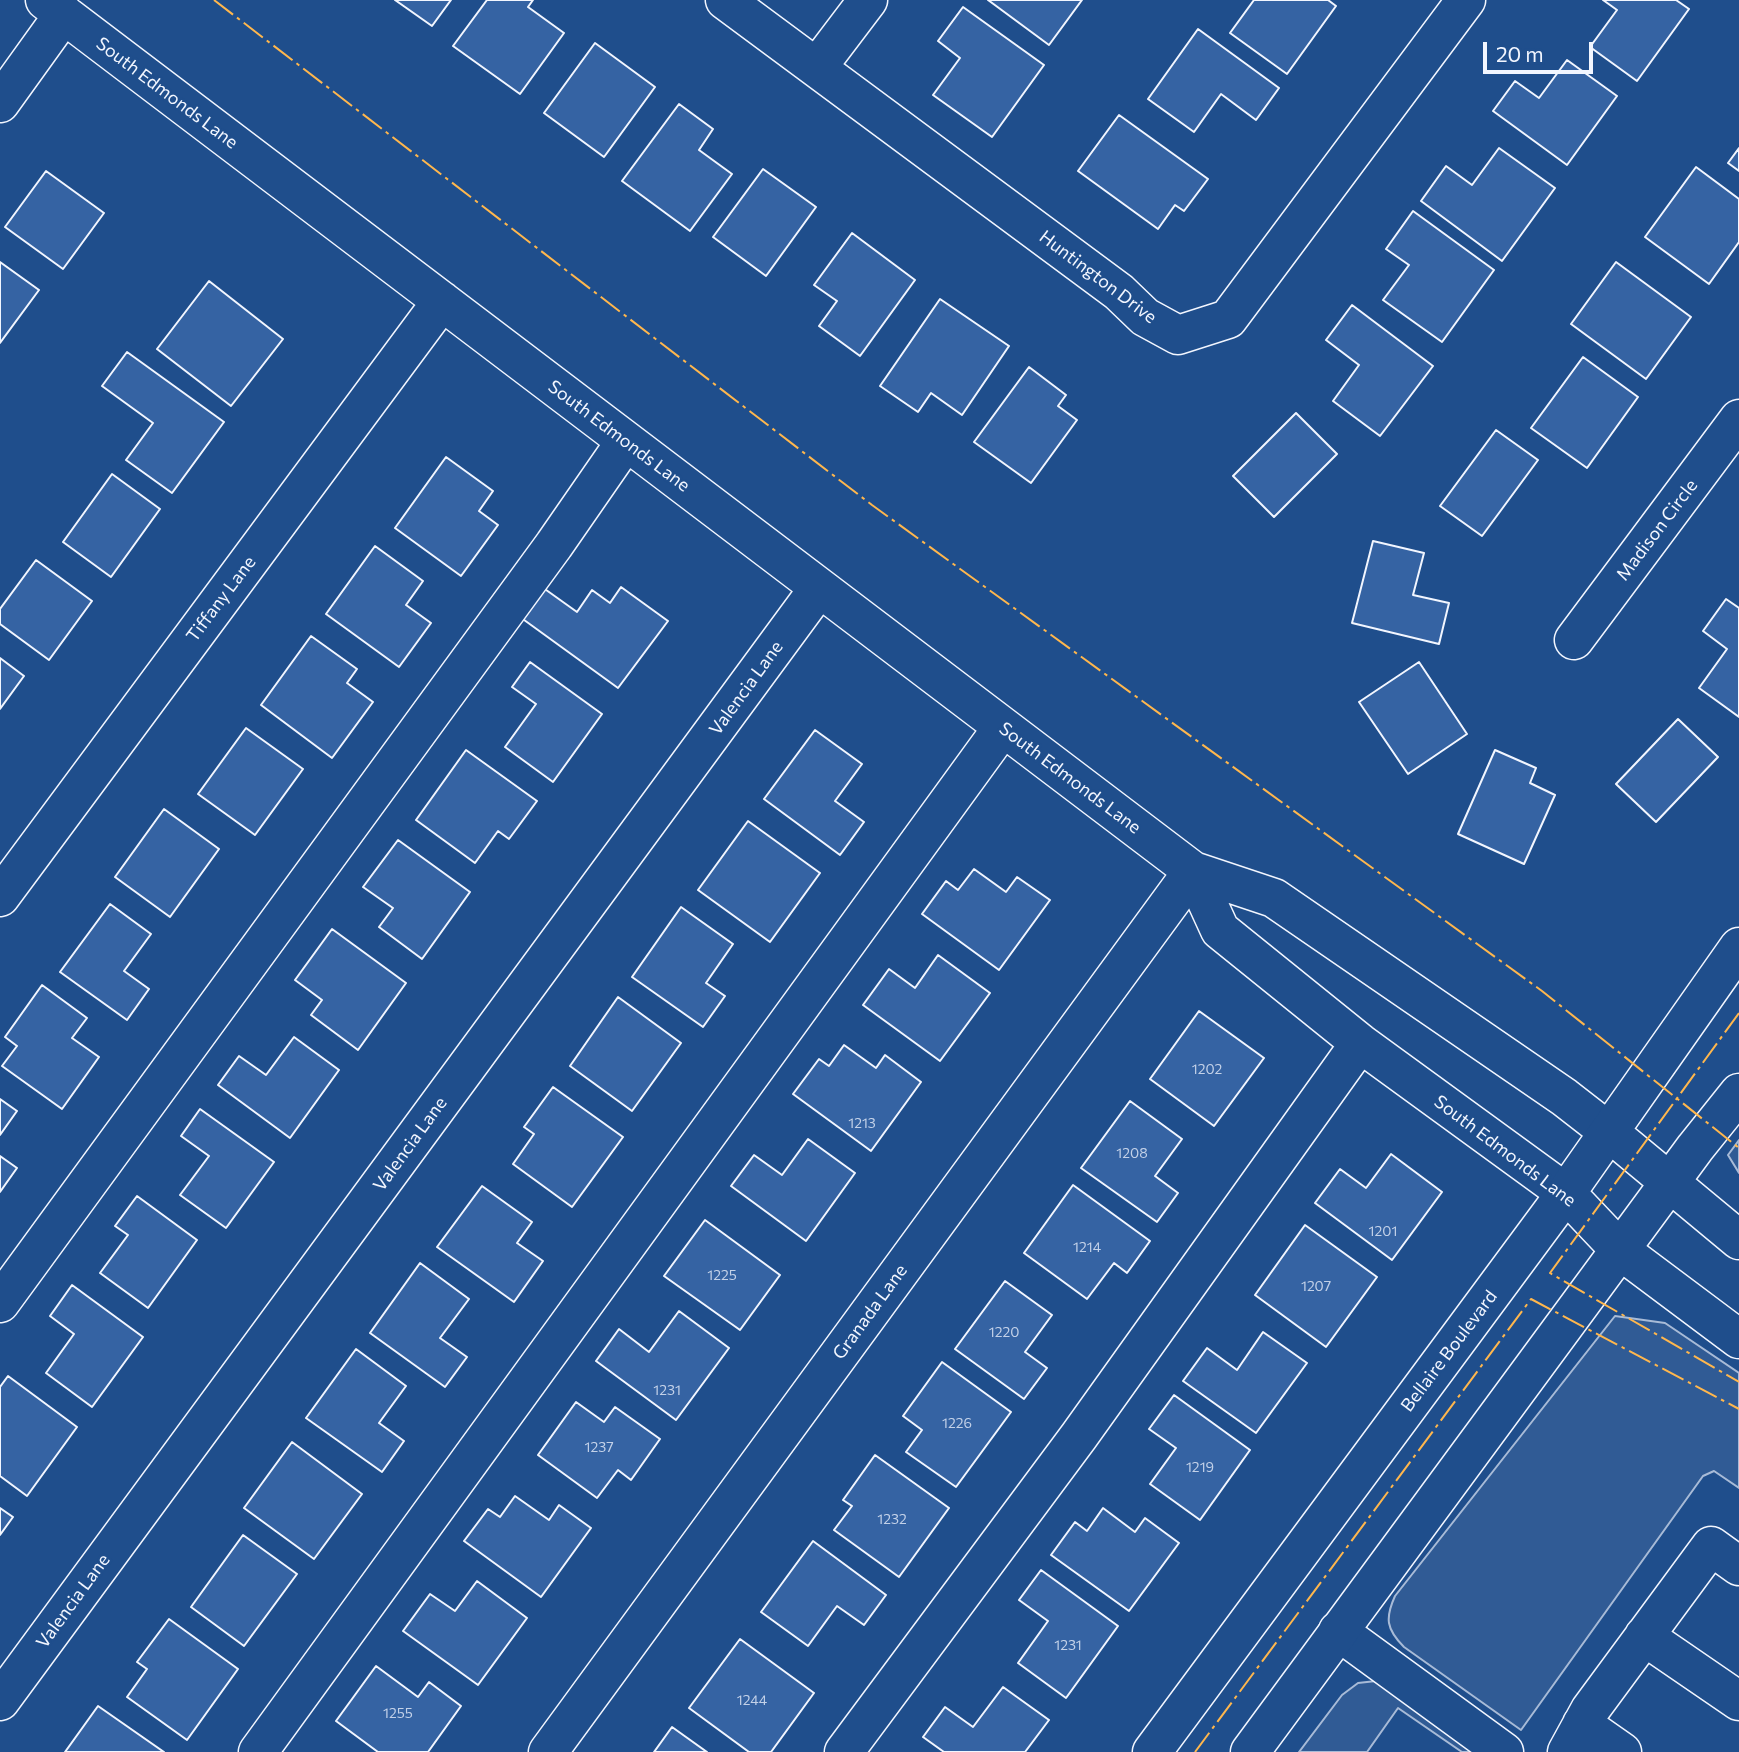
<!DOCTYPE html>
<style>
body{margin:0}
#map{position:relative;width:1739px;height:1752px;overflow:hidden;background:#1f4e8c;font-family:Commissioner,sans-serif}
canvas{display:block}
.scale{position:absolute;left:1483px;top:42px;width:110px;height:32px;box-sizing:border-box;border:4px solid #f2f6ff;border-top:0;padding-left:9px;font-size:21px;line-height:24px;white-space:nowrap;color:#f2f6ff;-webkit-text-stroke:5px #1f4e8c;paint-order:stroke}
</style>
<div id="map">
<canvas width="1739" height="1752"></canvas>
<div class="scale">20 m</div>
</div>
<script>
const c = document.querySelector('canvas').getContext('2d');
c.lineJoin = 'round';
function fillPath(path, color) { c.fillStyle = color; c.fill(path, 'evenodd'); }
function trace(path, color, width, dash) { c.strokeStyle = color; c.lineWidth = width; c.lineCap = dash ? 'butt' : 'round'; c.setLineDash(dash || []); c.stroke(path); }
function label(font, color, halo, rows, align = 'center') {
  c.font = font + ' Commissioner,sans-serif'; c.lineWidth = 5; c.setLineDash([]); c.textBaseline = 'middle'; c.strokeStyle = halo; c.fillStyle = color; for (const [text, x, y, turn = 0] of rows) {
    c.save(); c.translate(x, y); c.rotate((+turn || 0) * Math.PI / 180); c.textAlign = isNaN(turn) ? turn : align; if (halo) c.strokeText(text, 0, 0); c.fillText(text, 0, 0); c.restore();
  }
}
const green = new Path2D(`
 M1739,1140V1173L1728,1155Z
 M1615,1316L1665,1323L1739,1373V1488L1714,1471L1703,1476L1521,1730L1404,1647C1386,1629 1385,1618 1395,1596Z
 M1376,1681L1479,1752H1462L1398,1708L1367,1752H1299L1342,1695L1358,1683Z`);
const building = new Path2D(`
 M395,0H451L432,26Z
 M487,0H533L528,7L564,33L520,94L453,46Z
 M988,0H1082L1049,45Z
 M1254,0H1328L1336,6L1287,74L1230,33Z
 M1603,0H1676L1689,9L1637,81L1590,47L1617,10Z
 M963,7L1044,65L992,137L933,95L960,58L938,41Z
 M1198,29L1279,88L1256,120L1221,94L1194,132L1148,99Z
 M595,43L655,87L604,157L544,113Z
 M1567,60L1617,96L1567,165L1493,111L1515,81L1539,98Z
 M679,104L713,129L699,150L732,174L690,231L622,181Z
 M1119,115L1208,179L1184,211L1175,205L1158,229L1078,171Z
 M1499,148L1555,188L1502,261L1421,201L1446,166L1472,185Z
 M1739,148V171L1728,163Z
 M1696,167L1739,199V242L1709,284L1645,237Z
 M763,169L816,207L766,276L713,237Z
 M46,171L104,213L63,269L5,227Z
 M1413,211L1494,270L1442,342L1383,300L1409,265L1386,249Z
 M852,233L915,280L860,356L819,326L837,301L814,285Z
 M0,262L39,290L0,343Z
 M1616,262L1691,317L1646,379L1571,324Z
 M209,281L283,339L231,406L157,349Z
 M940,299L1009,346L962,415L931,393L918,412L880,386Z
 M1352,305L1433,366L1380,436L1333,401L1359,365L1326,340Z
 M127,352L224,422L172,493L126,460L153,423L102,386Z
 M1583,357L1638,397L1587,468L1531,428Z
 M1029,367L1066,395L1058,406L1077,420L1031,483L974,442Z
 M1296,413L1337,454L1274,517L1233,476Z
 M1496,430L1538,460L1482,536L1440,506Z
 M446,457L493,491L479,511L498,525L461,576L395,528Z
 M112,474L160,509L111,577L63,542Z
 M1373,541L1424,553L1413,595L1449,603L1439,644L1352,623Z
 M375,546L423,581L406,605L431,623L399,667L326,614Z
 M36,560L92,601L49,660L0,624V609Z
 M542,587L577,612L592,590L610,603L621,587L668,621L618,688L520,617Z
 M1726,599L1739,608V717L1699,688L1727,649L1703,631Z
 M311,636L357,669L347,683L373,702L332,758L261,705Z
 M0,658L24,676L0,709Z
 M530,662L602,714L553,782L505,747L536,704L512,687Z
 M1419,662L1467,734L1408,774L1359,702Z
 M1678,719L1718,757L1656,822L1616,784Z
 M246,728L303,769L255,835L198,794Z
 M815,730L862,764L835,801L864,822L840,855L764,799Z
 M466,750L537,801L509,839L498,831L475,863L416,820Z
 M1495,750L1536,768L1530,783L1555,795L1524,864L1458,834Z
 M164,809L219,849L170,917L115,877Z
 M748,821L820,873L770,942L698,890Z
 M398,840L470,892L422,959L379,927L393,908L363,887Z
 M974,869L1006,892L1017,877L1050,900L999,970L922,914L946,881L958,890Z
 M110,904L151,934L124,971L149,989L127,1020L60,972Z
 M681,907L733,944L706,983L725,996L703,1027L632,977Z
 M332,929L406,983L358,1050L311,1015L322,1000L295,980Z
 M938,955L990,993L940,1061L863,1005L889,969L915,988Z
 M42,985L87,1018L72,1038L99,1057L62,1109L2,1066L17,1046L5,1037Z
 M618,997L681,1043L632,1111L570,1066Z
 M1199,1011L1264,1058L1214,1126L1150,1079Z
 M294,1037L339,1070L290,1138L218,1085L239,1056L266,1075Z
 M844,1045L876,1068L885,1055L921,1082L871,1151L793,1094L819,1059L829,1066Z
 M553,1087L623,1137L572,1207L513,1164L534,1134L524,1127Z
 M0,1099L17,1111L0,1135Z
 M1130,1101L1182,1139L1155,1176L1178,1193L1157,1222L1081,1168Z
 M200,1109L274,1162L226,1228L180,1195L209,1156L181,1136Z
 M808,1139L855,1173L806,1241L731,1186L754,1155L782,1175Z
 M1391,1154L1442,1192L1392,1260L1315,1203L1340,1169L1366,1188Z
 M0,1156L17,1168L0,1192Z
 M1073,1185L1150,1241L1127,1273L1114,1263L1087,1299L1024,1253Z
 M482,1186L532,1222L517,1243L543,1261L514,1302L437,1247Z
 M137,1196L197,1240L148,1308L100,1273L128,1235L115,1226Z
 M705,1220L780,1275L740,1330L664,1276Z
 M1305,1225L1377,1277L1326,1347L1255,1295Z
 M420,1263L469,1299L440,1338L467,1357L445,1387L370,1333Z
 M1005,1281L1052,1315L1025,1352L1047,1368L1024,1399L955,1349Z
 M72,1285L143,1337L92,1407L46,1373L74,1334L50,1316Z
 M679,1311L729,1348L676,1420L596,1361L619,1329L649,1352Z
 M1263,1332L1307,1363L1256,1433L1183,1381L1207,1348L1237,1370Z
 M356,1349L406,1386L379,1423L404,1441L382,1472L306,1418Z
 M942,1362L1011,1412L956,1487L906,1452L922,1430L903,1416Z
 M8,1376L77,1427L27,1496L0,1476V1387Z
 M1174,1395L1250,1450L1200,1520L1150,1484L1176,1448L1149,1429Z
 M576,1402L604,1422L615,1407L660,1439L631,1480L618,1470L597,1498L538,1455Z
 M292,1442L362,1494L314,1559L244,1508Z
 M875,1455L949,1508L899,1577L834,1530L852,1506L843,1500Z
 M515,1496L549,1520L559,1505L591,1528L541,1597L464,1541L488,1509L500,1517Z
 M0,1508L13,1517L0,1535Z
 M1103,1508L1135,1532L1145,1518L1179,1543L1129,1611L1051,1555L1075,1522L1087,1531Z
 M243,1535L297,1574L244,1646L191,1607Z
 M813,1541L886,1595L864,1625L837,1606L808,1646L761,1612Z
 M1041,1570L1118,1626L1066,1698L1018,1663L1048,1621L1019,1600Z
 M477,1581L527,1618L478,1685L403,1631L430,1594L455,1611Z
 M169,1619L238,1669L187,1740L127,1697L147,1669L137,1662Z
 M740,1639L814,1693L771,1752H749L689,1708Z
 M376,1666L418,1697L429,1682L461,1706L428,1752H378L336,1721Z
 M1003,1687L1049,1720L1025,1752H944L923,1737L945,1707L973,1727Z
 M98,1706L164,1752H65Z
 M672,1727L707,1752H654Z`);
const minor = new Path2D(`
 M45,0L1193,871L1274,898L1564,1097L1609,1132
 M725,0L1119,292L1145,317L1178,335L1228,319L1466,0
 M818,66L868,0
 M0,103L64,14
 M1574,640L1739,419
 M1193,871L1220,930L1360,1043L1566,1193
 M0,897L442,301
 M0,1303L554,545L626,441
 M1338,1631L1504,1752
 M1644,1636L1739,1701
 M0,1701L819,588
 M1582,1724L1622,1752
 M258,1752L1003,727
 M548,1752L1193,871
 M844,1752L1079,1436L1360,1043
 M1567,1752L1590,1710L1711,1546L1739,1566`);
const major = new Path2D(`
 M1609,1132L1739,1240
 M1566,1193L1620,1250L1739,1339
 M1152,1752L1566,1193L1739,947
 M1250,1752L1695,1148L1739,1093`);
const power = new Path2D(`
 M214,0L872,505L1542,991L1739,1148
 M1739,1013L1550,1273L1739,1382
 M1195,1752L1531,1299L1739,1409`);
const numberNames = [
 ["1202",1207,1069],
 ["1213",862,1123],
 ["1208",1132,1153],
 ["1201",1383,1231],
 ["1214",1087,1247],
 ["1225",722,1275],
 ["1207",1316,1286],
 ["1220",1004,1332],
 ["1231",667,1390],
 ["1226",957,1423],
 ["1237",599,1447],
 ["1219",1200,1467],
 ["1232",892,1519],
 ["1231",1068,1645],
 ["1244",752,1700],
 ["1255",398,1713]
];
const streetNames = [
 ["South Edmonds Lane",167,93,37],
 ["Huntington Drive",1098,277,37],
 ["South Edmonds Lane",619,436,37],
 ["Madison Circle",1657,530,-53],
 ["Tiffany Lane",221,599,-53],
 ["Valencia Lane",746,688,-54],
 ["South Edmonds Lane",1070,778,37],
 ["Valencia Lane",410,1144,-54],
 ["South Edmonds Lane",1505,1151,37],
 ["Granada Lane",870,1312,-54],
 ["Bellaire Boulevard",1449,1351,-53],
 ["Valencia Lane",73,1601,-54]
];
fillPath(green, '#305b95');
trace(green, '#a8bbd7', 2);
fillPath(building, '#3563a3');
trace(building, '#f2f6ff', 2);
trace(minor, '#f2f6ff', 41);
trace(major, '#f2f6ff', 41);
trace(minor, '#1f4e8c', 38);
trace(major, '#1f4e8c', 38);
trace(power, '#ffb74d', 2, [24, 5, 3.5, 5]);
label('14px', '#c3d1e8', null, numberNames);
label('18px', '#f2f6ff', '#1f4e8c', streetNames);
</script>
